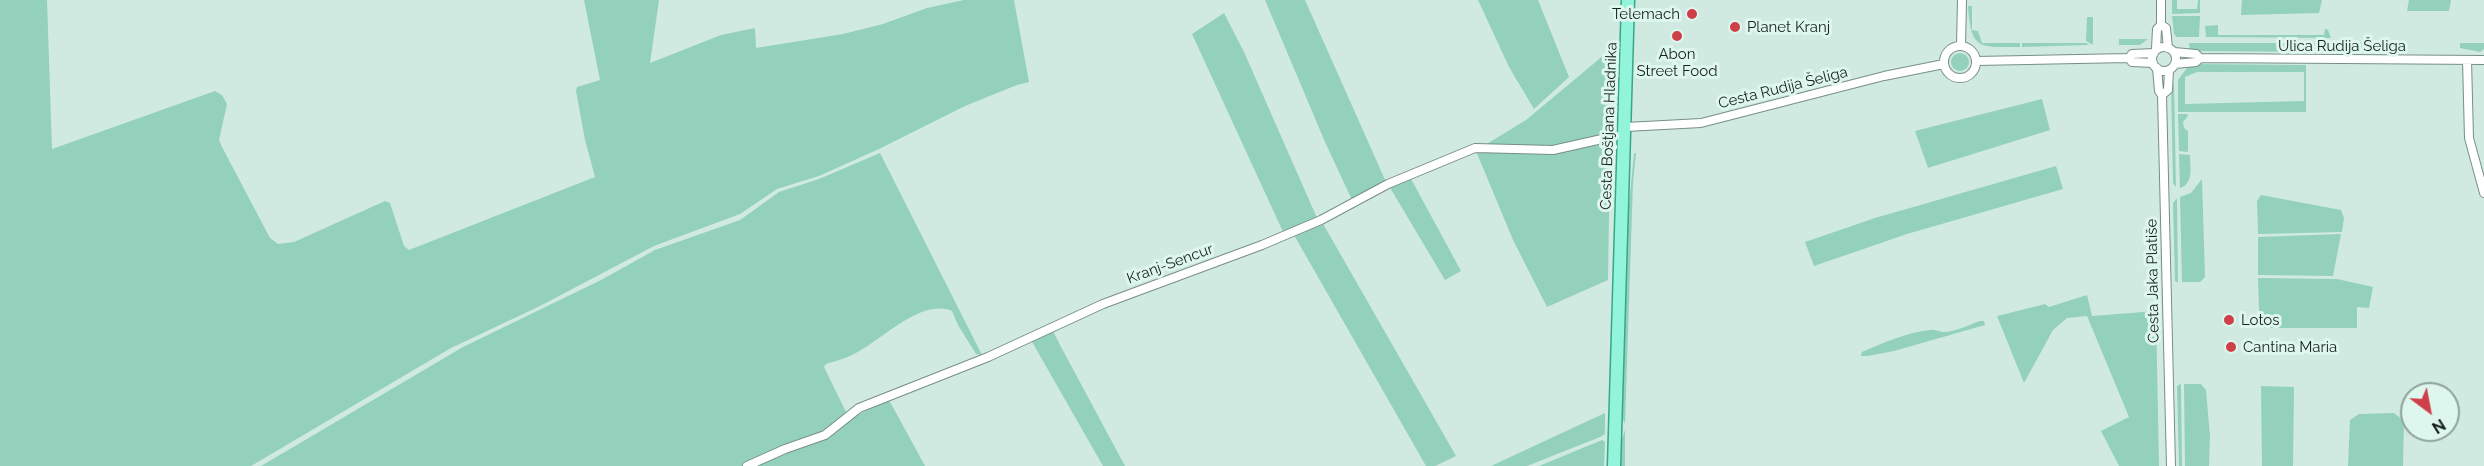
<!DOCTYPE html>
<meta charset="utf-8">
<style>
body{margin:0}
#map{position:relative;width:2484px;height:466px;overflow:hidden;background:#d1eae1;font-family:Raleway,sans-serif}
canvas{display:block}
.north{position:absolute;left:2400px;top:382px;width:60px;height:60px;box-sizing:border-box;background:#def7ee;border:2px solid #8fa19b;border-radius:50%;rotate:148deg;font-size:16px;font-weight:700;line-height:24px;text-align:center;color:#18211e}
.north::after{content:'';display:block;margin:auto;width:21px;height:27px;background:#cf3f49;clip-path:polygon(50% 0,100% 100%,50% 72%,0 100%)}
</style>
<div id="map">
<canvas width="2484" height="466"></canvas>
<div class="north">N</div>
</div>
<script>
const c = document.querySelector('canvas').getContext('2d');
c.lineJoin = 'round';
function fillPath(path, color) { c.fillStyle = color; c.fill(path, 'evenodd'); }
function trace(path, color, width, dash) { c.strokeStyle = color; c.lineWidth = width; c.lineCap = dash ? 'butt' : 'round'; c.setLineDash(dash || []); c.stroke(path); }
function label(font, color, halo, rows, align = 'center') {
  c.font = font + ' Raleway,sans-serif'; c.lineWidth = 6; c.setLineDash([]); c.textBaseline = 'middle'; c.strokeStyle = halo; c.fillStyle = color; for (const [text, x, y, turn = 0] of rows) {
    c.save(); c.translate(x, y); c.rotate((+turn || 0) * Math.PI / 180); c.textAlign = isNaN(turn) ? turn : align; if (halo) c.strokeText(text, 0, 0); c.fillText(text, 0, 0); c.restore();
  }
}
const green = new Path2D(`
 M0,0H47L52,149L215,91L222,95L227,104L219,140L222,147L270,238L278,244L294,242L385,201L390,203L404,246L409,250L595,177L585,140L576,91L577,87L600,80L584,0H659L650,63L721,35L755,28L756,48L843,34L883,24L927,8L964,0H1014L1029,82L1017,85L965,106L879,149L819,176L777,189L740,214L654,246L540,306L451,348L251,466H0Z
 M1265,0H1305L1386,182L1352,200L1325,142Z
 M1478,0H1538L1569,77L1534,109L1509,67Z
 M2172,0H2177V9H2197L2198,0H2200V13L2172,14Z
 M2242,0H2322L2319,13L2241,15Z
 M2409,0H2451L2449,11H2407Z
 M1968,6H1972V30L1978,31L1982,43H2020V47C1979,47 1971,51 1968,6Z
 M1224,13L1244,52L1317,218L1284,234L1192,34Z
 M2172,16H2200L2199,37H2177L2174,34Z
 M2087,17H2093V45L2086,41Z
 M2218,25V35H2324L2325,29L2328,30L2331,38L2206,37L2205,26Z
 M2119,39H2148L2140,45H2119Z
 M2347,42L2405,43L2407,45L2405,49L2400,52L2347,51Z
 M2022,43H2086L2089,45L2022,47Z
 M2189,43H2331V45L2324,52L2190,51Z
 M2460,43H2484V49L2480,52L2460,48Z
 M1610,50L1614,61L1612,133C1571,150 1528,147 1485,145L1526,120Z
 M1951 62a9 9 0 1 1 18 0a9 9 0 1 1-18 0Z
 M2190,64L2306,65V112H2178V80ZM2197,72H2304V101L2185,104V77Z
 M2171,84H2174L2176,187L2173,183Z
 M2042,99L2050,130L1928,168L1915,131Z
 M2178,114H2187L2188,116L2183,122L2184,128L2188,131V152L2179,151Z
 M1601,141L1610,149L1608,280L1547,307L1513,240L1476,151L1529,153Z
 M880,153L982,355L976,354L958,325L952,311C919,298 881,342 852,355C844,359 834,361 826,364L824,367L847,414L853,417L889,400L925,466H261L463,347L601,280L655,250L740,220L779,192L819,179Z
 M1634,153H1636L1633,183L1625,424L1621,415L1625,247Z
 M2179,154L2190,155C2190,167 2194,184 2180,188Z
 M2056,166L2063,189L1907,234L1814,266L1805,242L1875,218Z
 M1410,177L1461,271L1445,280L1389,186Z
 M2202,179L2205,277L2200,282H2182L2180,197L2191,193Z
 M2261,195L2341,210L2344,218L2342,232L2258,234L2257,201Z
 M2177,198L2178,283L2175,281L2173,203Z
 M1322,222L1456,456L1435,466H1426L1294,235Z
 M2341,234L2333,276L2258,275V237Z
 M2258,278L2337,279L2373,287L2369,308L2357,307V328H2264L2259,310Z
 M2087,295L2092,316L2156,311L2159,466H2119L2101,431L2129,417L2087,316L2067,318L2053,330L2024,383L1997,316L2045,304L2049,307Z
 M1980,321H1984L1985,325L1894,351L1868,356H1861L1862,352C1883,343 1908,332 1930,330C1935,329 1939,332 1943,332C1956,332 1968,325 1980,321Z
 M1052,329L1060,345L1125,466H1103L1031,340Z
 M2180,384L2181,385L2182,466H2179L2177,386Z
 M2184,384H2201L2206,390L2210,436L2209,466H2185Z
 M2261,386L2294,387L2293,466H2262Z
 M1605,413V434L1600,437L1527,466H1491Z
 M2394,413L2404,421L2403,466H2348L2350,420L2359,414Z
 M1625,430V466H1620L1621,442Z
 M1602,440L1605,442L1604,466H1539Z`);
const street = new Path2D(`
 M2161,25L2166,28L2168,48
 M1961,46L1962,0
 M1944 62a16 16 0 1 1 32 0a16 16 0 1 1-32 0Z
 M2152 59a12 12 0 1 1 24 0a12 12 0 1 1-24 0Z
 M2156,49L2157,29L2161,25V0
 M2174,52L2196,54L2200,58
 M2129,58L2132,62L2153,63
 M2467,60L2469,138L2484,193
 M1976,61L2129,58L2132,54L2154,53
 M2175,64L2196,62L2200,58L2484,60
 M2157,68L2159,91L2162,95L2171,466
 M2162,95L2168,90L2169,70
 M1626,127L1701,123L1884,76L1944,64
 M747,466L785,449L825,435L859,408L988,357L1103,304L1262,245L1321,220L1388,184L1475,148L1553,150L1602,139L1613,147`);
const primary = new Path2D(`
 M1614,466L1628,0`);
const markers = [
 [1692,14,6,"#cf3f49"],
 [1735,27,6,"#cf3f49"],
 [1677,36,6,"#cf3f49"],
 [2229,320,6,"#cf3f49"],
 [2231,347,6,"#cf3f49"]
];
const poiNames = [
 ["Telemach",1680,14,"right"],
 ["Planet Kranj",1747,27],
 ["Abon",1677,54,"center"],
 ["Street Food",1677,71,"center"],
 ["Lotos",2241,320],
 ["Cantina Maria",2243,347]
];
const streetNames = [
 ["Ulica Rudija Šeliga",2342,46],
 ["Cesta Rudija Šeliga",1783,88,-14],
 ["Cesta Boštjana Hladnika",1609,126,-88],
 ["Kranj-Sencur",1170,264,-20],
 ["Cesta Jaka Platiše",2153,281,-91]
];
fillPath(green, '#93d1bc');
trace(street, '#778f86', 10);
trace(primary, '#38a689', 15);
trace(street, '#fff', 8);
trace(primary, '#92f4da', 12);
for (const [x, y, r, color] of markers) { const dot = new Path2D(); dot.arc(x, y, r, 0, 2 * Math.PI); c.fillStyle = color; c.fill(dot); trace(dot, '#def7ee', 2); }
label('15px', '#18211e', '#def7ee', poiNames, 'left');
label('15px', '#18211e', '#def7ee', streetNames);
</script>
